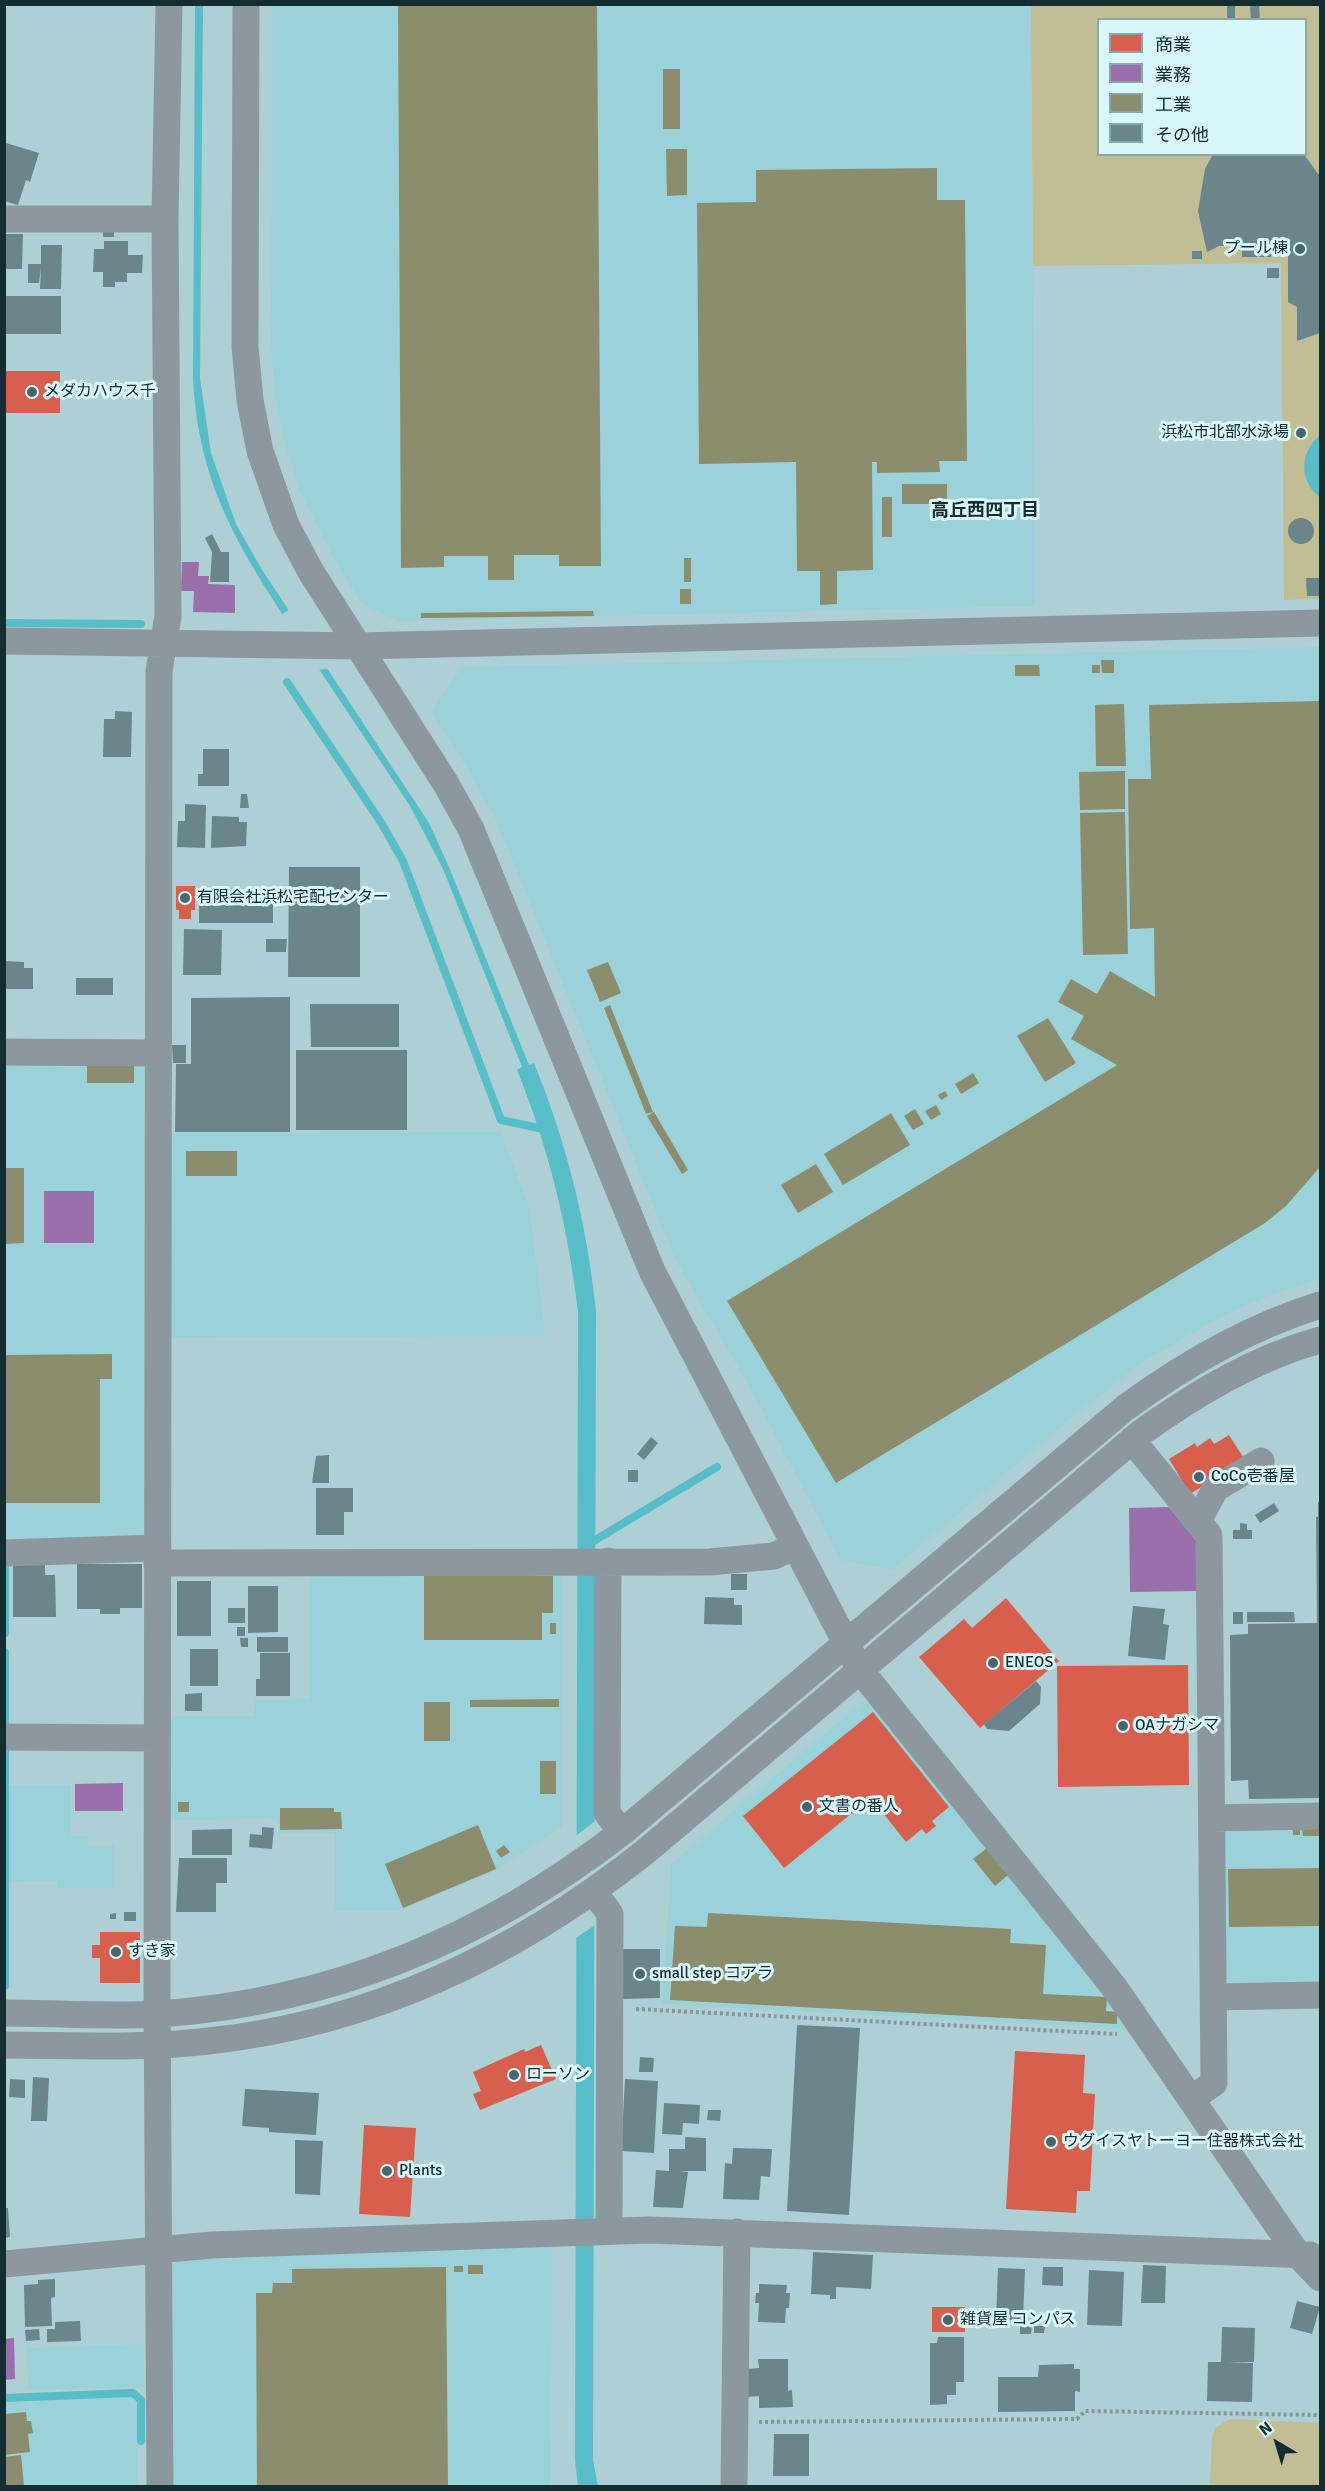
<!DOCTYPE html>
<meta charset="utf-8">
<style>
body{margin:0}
#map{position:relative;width:1325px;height:2491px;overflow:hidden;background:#aed0d5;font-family:Signika,"Noto Sans JP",sans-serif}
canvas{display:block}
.frame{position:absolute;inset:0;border:6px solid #142d30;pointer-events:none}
.legend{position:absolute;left:1097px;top:18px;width:210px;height:138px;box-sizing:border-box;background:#d9f7fb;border:2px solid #8aa6aa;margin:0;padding:8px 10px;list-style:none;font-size:18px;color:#142d30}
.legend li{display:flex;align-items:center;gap:12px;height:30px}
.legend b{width:30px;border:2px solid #8aa6aa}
.north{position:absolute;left:1247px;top:2413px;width:60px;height:60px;-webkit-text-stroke:4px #d9f7fb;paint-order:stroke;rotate:322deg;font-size:16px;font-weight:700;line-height:24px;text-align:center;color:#142d30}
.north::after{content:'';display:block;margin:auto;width:21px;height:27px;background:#142d30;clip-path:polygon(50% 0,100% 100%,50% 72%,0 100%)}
</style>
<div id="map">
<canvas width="1325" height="2491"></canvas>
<div class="frame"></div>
<ul class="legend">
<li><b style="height:16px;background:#d6604d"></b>商業</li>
<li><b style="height:16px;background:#9970ab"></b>業務</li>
<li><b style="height:16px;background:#8c8c6e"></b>工業</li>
<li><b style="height:16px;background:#6b868a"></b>その他</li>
</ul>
<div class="north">N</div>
</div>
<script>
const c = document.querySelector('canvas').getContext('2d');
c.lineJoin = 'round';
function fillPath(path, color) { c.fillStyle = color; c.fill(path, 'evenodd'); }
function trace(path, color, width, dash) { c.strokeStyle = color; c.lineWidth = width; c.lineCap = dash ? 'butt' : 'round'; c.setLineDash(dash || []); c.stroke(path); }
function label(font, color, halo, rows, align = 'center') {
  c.font = font + ' Signika,"Noto Sans JP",sans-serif'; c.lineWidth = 6; c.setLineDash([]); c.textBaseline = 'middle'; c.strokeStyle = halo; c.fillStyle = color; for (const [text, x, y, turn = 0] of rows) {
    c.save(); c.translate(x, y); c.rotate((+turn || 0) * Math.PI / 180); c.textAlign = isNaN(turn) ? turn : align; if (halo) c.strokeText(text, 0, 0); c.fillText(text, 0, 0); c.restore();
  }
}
const built = new Path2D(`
 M272,5H1031L1035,606L398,621L362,604L333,558L300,492L285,444L275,396L271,346Z
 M1320,647V1278L1256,1301L1217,1319L1143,1362L1076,1414L892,1570L840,1560L753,1393L675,1259L495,818L468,770L431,711L462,667Z
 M4,1059L145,1066V1535L5,1545Z
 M501,1132L530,1210L545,1336L171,1338V1133Z
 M562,1570V1826L494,1871L401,1910H335V1833H278L277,1819L170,1820V1716H254L255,1700L310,1699V1571Z
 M862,1702L872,1703L1105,1993L1130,2029L662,2004L671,1864Z
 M8,1785H71V1836H88V1846L114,1845V1888H57V1881L8,1882Z
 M1320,1827V1984L1232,1985L1224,1978L1223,1836L1230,1828Z
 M552,2245L551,2486H174L173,2266L179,2260Z
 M144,2344V2387L28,2390L27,2348Z
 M132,2397L137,2402V2486H5V2401Z`);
const green = new Path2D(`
 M1031,5H1320V599L1284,600L1281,263L1033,266ZM1098,20H1306V154H1098Z
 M1230,2419L1320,2423V2486H1210L1212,2438L1215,2428Z`);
const water = new Path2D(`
 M203,4L200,378L211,453L236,524L261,568L429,823L449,867L529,1065L534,1063C567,1144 587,1224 596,1311L593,2460L598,2486H578L575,2461L578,1312C568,1228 549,1149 517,1070L522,1067L443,869L410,806C376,754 341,703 307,651C246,559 199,493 193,379L195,5Z
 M1320,435V497C1298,481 1300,451 1320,435Z`);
const pier = new Path2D(`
 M291,608L331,668L316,670L280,616Z
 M598,1819V1923L573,1940V1838Z`);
const shops = new Path2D(`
 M5,371H60V413H5Z
 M176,886H195V910H191V919H179V910H176Z
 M1229,1435L1245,1460L1190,1494L1169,1459L1195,1443L1197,1447L1210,1438L1214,1444Z
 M1006,1598L1059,1661L980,1728L919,1657L964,1619L972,1628Z
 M1188,1665L1189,1785L1058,1787L1057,1666Z
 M873,1712L949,1807L932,1821L936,1826L926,1834L922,1829L906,1842L871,1798L784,1868L743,1816Z
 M100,1932H140V1983H100V1958H92V1945H100Z
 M541,2045L556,2079L480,2110L473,2094L481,2091L473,2072L524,2049L525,2052Z
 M1015,2051L1085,2055L1083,2093L1095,2094L1090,2191H1077L1076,2213L1006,2209Z
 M364,2125L416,2128L410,2217L359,2214Z
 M932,2307H965V2332H932Z`);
const offices = new Path2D(`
 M182,562H199L198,576H209L208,584L235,585V613L193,612L194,591H181Z
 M44,1191H94V1243H44Z
 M1169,1507L1198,1543L1199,1591L1130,1592L1129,1508Z
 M123,1783V1811H75V1784Z
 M14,2338L15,2379L4,2380V2339Z`);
const industry = new Path2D(`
 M398,4H597L601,566H559V555H514V580H488V556H444V567L401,568Z
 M663,69H680V129H663Z
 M666,149H687V195L667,196Z
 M937,168V200H965L967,461H939L940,472L877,473V462H872L873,570L837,571V604L820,605V571H797L796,462L699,464L697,203L756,202V170Z
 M902,484H947V504H902Z
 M882,497H892V537H882Z
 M684,558H691V582H684Z
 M680,589H691V604H680Z
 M593,611L594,616L421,618V613Z
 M1101,660H1114V673H1102Z
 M1015,665H1039L1040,676H1015Z
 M1092,665H1100V673H1092Z
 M1320,701V1167L1286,1206L1265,1223L836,1483L727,1301L1117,1065L1071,1039L1084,1016L1058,1002L1071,979L1097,994L1110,971L1155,997L1154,928L1130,929L1128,779H1151L1149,705Z
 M1124,704L1126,766H1096L1095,705Z
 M1125,771V809L1080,810L1079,772Z
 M1125,812L1128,954L1083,955L1080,813Z
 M608,962L621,993L600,1002L587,970Z
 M610,1005L653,1112L646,1114L604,1008Z
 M1048,1018L1076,1063L1045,1082L1017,1036Z
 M134,1063V1083H87V1064Z
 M973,1073L979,1083L961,1094L955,1084Z
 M945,1091L948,1096L941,1100L938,1095Z
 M936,1105L941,1114L931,1120L925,1111Z
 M915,1109L924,1124L913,1130L904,1116Z
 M654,1112L688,1170L682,1174L647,1116Z
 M891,1113L910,1145L843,1185L824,1154Z
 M186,1151H237V1176H186Z
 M816,1164L833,1192L798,1213L781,1185Z
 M4,1168H24V1243L4,1244Z
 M112,1354V1379H100V1503H5V1355Z
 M424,1573L553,1576V1613H542V1640H424Z
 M550,1623H556V1634H550Z
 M559,1699V1707H470V1700Z
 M424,1702H450V1741H424Z
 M540,1761H556V1794H540Z
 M178,1802H189V1812H178Z
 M280,1808H334V1812H341L342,1829L280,1830Z
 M478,1825L496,1869L403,1908L385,1864Z
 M1300,1828V1835H1293V1829Z
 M1320,1828V1836H1303L1302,1829Z
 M504,1845L510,1852L501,1858L496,1851Z
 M987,1848L1008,1875L995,1886L973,1859Z
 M1320,1868V1926L1229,1927L1228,1869Z
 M708,1913L1011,1929L1010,1943L1046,1945L1043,1994L1107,1997L1106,2011L1117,2012V2024L670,2000L675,1926L707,1927Z
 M468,2265H483V2274H468Z
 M454,2266H463V2272H454Z
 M446,2267L448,2486H257L256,2293H272L273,2283H292V2269Z
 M26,2412L27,2421H31L33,2433L28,2434L30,2452L4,2455V2414Z
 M21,2455L24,2486H4V2457Z`);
const stream = new Path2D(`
 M4,623L141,624
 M287,682L382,824L403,861L501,1120L548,1130
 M587,1545L717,1467
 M5,1633V1561H8
 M5,1652V1726
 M5,1986V1748
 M4,2398L133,2393L141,2400V2441`);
const building = new Path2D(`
 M1227,4H1235V20H1227Z
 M1250,4H1259L1260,20H1251Z
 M6,143L39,153L30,182L26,180L18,205L4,201Z
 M1213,154H1304L1318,174H1320V333L1297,341V307L1288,302V254L1274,246H1219L1207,252L1198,211L1205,169Z
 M103,227H114V237H103Z
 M4,234H23L22,269H4Z
 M104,241H128V255H143L142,273H127V282H115V287H103V272H93L94,249H104Z
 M41,245H62L61,289H40L41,267L39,283H28V264H41Z
 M1242,250H1271V257H1242Z
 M1192,251H1202V259H1192Z
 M1267,268H1279V278H1267Z
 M4,296H61V334H4Z
 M1288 531a13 13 0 1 1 26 0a13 13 0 1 1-26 0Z
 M212,534L221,552H229V582H210L212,552L205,538Z
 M1306,578H1320V596H1307Z
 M115,711L132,712L131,757H103L104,719H115Z
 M203,749H229V786H198V774H203Z
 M241,794H247L249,808H240Z
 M185,804L206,805L205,848L177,847L178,821H185Z
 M212,816L239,817V822H247L246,846L211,848Z
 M289,867H360V977H288Z
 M199,894H273V923H199Z
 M184,929L222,930L221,975H183Z
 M266,939H287L286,952H266Z
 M4,961L24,962V968H33V989H4Z
 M76,978H113V995H76Z
 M290,997V1132H175L176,1064H191V998Z
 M310,1004H399V1047H311Z
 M172,1045H186V1063H173Z
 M296,1050H407V1130H296Z
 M651,1437L658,1443L644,1460L637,1454Z
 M329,1455V1483H312L316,1456Z
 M628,1470H638V1482H628Z
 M316,1488H353V1512H344V1535H316Z
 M1318,1502H1320V1798L1249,1799L1248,1780L1231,1781L1230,1635L1248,1634V1624L1317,1623L1316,1517H1318Z
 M1274,1503L1279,1511L1260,1523L1255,1515Z
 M1240,1523L1247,1524V1530H1252V1539H1233V1530H1240Z
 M77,1564H142V1608H120V1614H100V1609H77Z
 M13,1565H45V1575H55L56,1617H13Z
 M731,1574H747V1590H731Z
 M177,1581H211V1636H177Z
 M248,1586H278V1632L248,1633Z
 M705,1597L734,1598V1605H742V1625L704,1624Z
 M1133,1606L1165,1609L1163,1624L1169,1625L1165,1660L1128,1656Z
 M228,1608H245V1623H228Z
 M1233,1612H1243V1624H1233Z
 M1247,1612H1294L1295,1622H1247Z
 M237,1627H245V1636H237Z
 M257,1637H288V1652H257Z
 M240,1638H248V1647H241Z
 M190,1649H218V1686H190Z
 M260,1653H290V1696H256V1679H260Z
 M1036,1681L1041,1687L1040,1704L1009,1731L987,1729L984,1724Z
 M202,1693V1711H185V1694Z
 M262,1827L274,1828L272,1849L249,1847L250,1834L262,1835Z
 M232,1829V1855H192V1830Z
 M179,1858H227V1883H216V1912H176Z
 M124,1912H136V1921H124Z
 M116,1913V1919H110V1914Z
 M621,1949H660V1998L621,1999Z
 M797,2025L860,2028L849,2215L787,2211Z
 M640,2057L654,2058L653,2072H639Z
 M33,2077L49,2078L47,2121H31Z
 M10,2079L25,2080V2098L9,2097Z
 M625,2079L658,2081L654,2153L621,2151Z
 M245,2089L319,2093L316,2135L269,2132V2128L242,2126Z
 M664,2103L700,2105L699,2124L683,2123L682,2135L662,2134Z
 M708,2110H721L720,2121L707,2120Z
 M685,2137L706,2138V2171H679L688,2172L683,2208L653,2207L656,2170L669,2171V2149H685Z
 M295,2140L323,2141L320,2195L295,2194Z
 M733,2148L772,2149L770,2177L761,2176L759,2200L723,2199L725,2163L732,2164Z
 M4,2208H8L10,2237L4,2238Z
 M813,2252L873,2255L871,2289L836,2287V2299H830V2295L811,2294Z
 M1143,2265L1166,2266L1165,2303H1141Z
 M1043,2267H1063V2286L1042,2285Z
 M998,2268L1025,2269L1023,2321L996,2319Z
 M1089,2270L1124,2272L1122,2326L1087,2325Z
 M55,2279V2297L51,2298L52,2326L25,2327L24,2285L38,2284V2280Z
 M759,2284L787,2285L786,2293H790L789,2308H786L785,2323L758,2322L759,2303H755L756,2293H759Z
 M1297,2301L1320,2307L1312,2334L1290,2328Z
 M80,2321L81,2341L47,2342V2329H55V2322Z
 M1020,2325H1032L1031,2334H1020Z
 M1034,2326H1045L1044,2333H1034Z
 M1222,2327L1255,2328L1254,2362H1228L1253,2363L1252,2402L1207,2401L1208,2362H1221Z
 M39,2329L40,2340L26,2341L25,2330Z
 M938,2337H964V2382H956V2395H947V2404L930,2405V2343H937Z
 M758,2359H788V2391L792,2390L793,2407L759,2408V2396L748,2397V2369L759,2368Z
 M1074,2364V2369H1080V2392L1075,2391V2411L998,2412V2377H1038L1039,2365Z
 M774,2434H809V2476H773Z`);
const path = new Path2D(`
 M636,2009L1117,2034
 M759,2422L1077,2419L1085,2411L1320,2415`);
const minor = new Path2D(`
 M246,4L245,347L250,400L260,451L286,525L311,572L446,784L471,829L652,1271L860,1670L1114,1987L1298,2255L1320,2278
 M4,219H165
 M4,641L358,646L1320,623
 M4,1052L158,1053
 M1132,1440L1209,1535L1214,2083L1191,2099
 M1204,1510L1215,1489L1261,1461
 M4,1553L157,1548
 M608,1561L607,1813L622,1832
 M157,1563L710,1562L774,1556L795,1546
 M4,1737L157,1738
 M1212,1818L1320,1816
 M594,1892L610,1914L609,2230
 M1213,1997L1320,1995
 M4,2013C56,2013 108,2017 159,2014C335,2002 488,1937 626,1829L1125,1408C1185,1364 1249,1327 1320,1305
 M4,2045C73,2045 141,2049 209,2041C374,2023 516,1954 645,1852L1142,1432C1197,1393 1255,1358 1320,1340
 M4,2264L212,2245L649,2230L1310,2255
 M160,2486L157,1992L159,671L168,616L165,219L169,4
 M734,2486L737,2232`);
const markers = [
 [1300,249,6,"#4a666a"],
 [32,392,6,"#4a666a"],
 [1301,433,6,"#4a666a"],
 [185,898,6,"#4a666a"],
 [1199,1477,6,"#4a666a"],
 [993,1663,6,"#4a666a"],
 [1123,1726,6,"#4a666a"],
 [807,1807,6,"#4a666a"],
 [116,1952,6,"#4a666a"],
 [640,1974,6,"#4a666a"],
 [514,2075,6,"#4a666a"],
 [1051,2142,6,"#4a666a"],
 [387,2171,6,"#4a666a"],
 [948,2320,6,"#4a666a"]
];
const poiNames = [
 ["プール棟",1288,249,"right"],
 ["メダカハウス千",44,392],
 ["浜松市北部水泳場",1289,433,"right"],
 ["有限会社浜松宅配センター",197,898],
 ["CoCo壱番屋",1211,1477],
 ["ENEOS",1005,1663],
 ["OAナガシマ",1135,1726],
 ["文書の番人",819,1807],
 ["すき家",128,1952],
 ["small step コアラ",652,1974],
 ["ローソン",526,2075],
 ["ウグイスヤトーヨー住器株式会社",1063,2142],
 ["Plants",399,2171],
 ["雑貨屋 コンパス",960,2320]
];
const neighbourhoodNames = [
 ["高丘西四丁目",985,511]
];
fillPath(built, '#9bd2d9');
fillPath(green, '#c1bd94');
fillPath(water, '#59bdc8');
fillPath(pier, '#aed0d5');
fillPath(shops, '#d6604d');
fillPath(offices, '#9970ab');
fillPath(industry, '#8c8c6e');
trace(stream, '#59bdc8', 8);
fillPath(building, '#6b868a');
trace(path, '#86959a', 4, [3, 3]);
trace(minor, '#8c989e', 27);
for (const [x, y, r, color] of markers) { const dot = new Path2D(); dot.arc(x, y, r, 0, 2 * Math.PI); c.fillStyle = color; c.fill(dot); trace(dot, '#d9f7fb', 2); }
label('16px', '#142d30', '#d9f7fb', poiNames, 'left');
label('bold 18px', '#142d30', '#d9f7fb', neighbourhoodNames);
</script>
